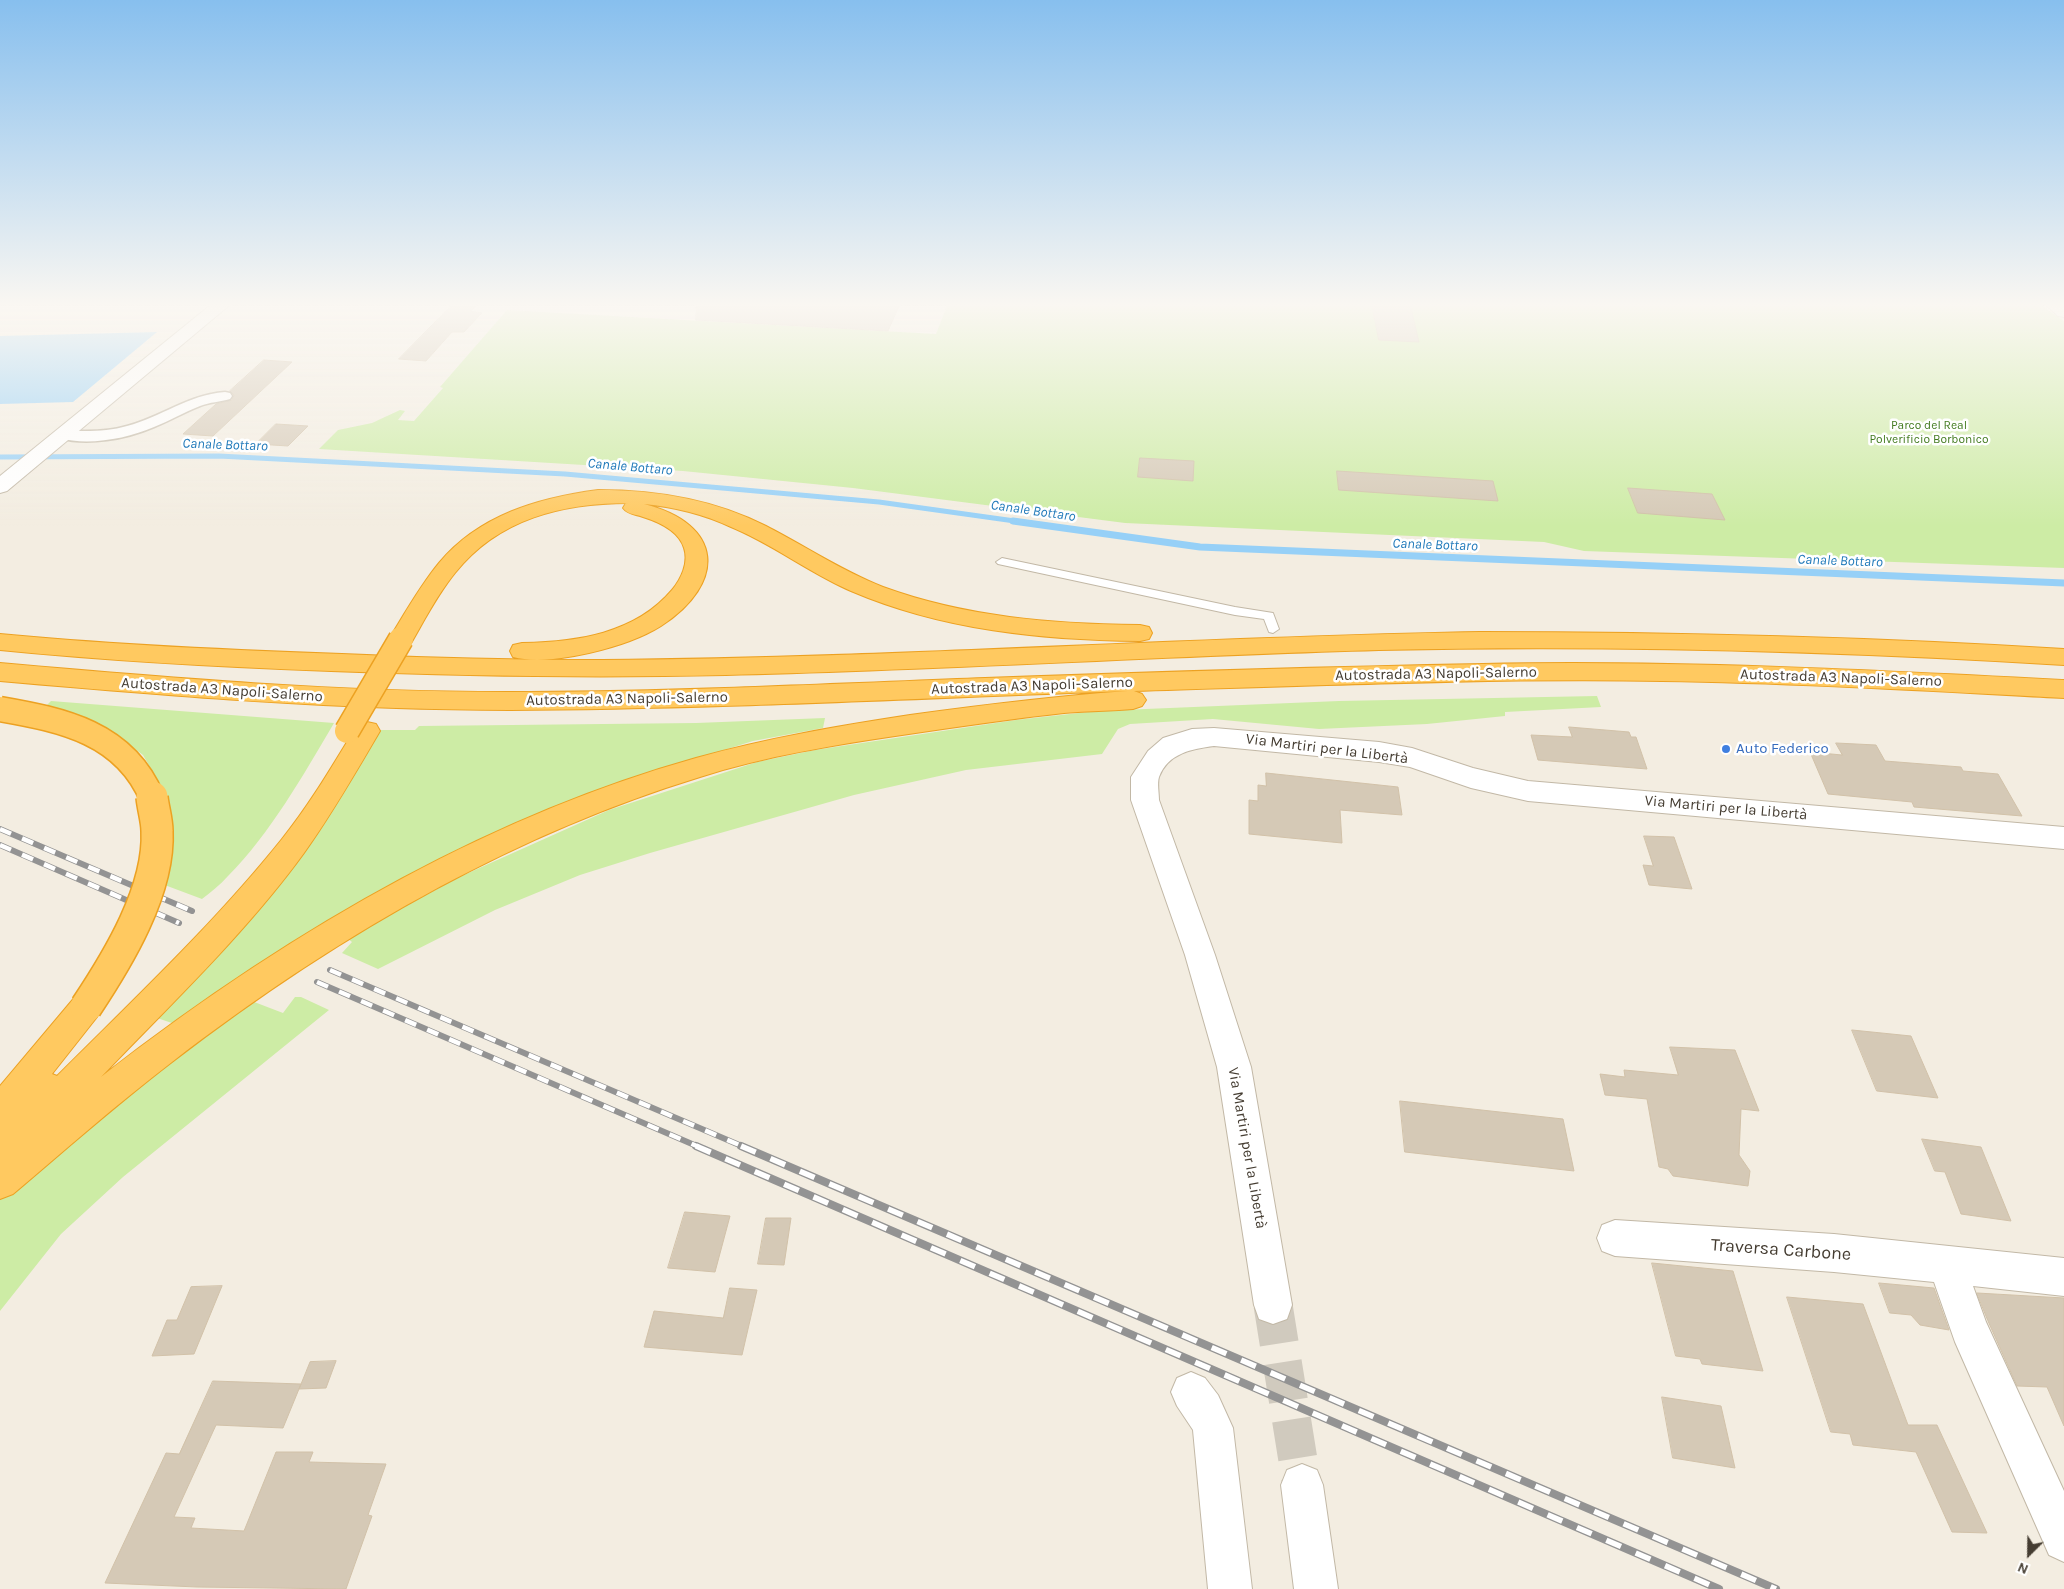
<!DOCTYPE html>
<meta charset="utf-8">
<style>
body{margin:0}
#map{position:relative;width:2064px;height:1589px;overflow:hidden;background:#f3ede1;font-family:Karla,sans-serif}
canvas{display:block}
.north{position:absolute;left:2004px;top:1529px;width:50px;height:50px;-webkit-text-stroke:4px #fff;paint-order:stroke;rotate:203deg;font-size:14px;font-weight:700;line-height:20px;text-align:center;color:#453d32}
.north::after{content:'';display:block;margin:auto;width:18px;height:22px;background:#453d32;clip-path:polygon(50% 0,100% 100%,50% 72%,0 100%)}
</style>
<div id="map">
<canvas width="2064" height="1589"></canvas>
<div class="north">N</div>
</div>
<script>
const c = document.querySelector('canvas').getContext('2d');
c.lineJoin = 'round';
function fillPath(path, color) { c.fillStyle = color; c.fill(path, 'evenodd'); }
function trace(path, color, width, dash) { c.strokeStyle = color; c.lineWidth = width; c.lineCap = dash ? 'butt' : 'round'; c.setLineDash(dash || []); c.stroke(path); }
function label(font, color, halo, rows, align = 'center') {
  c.font = font + ' Karla,sans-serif'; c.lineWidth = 5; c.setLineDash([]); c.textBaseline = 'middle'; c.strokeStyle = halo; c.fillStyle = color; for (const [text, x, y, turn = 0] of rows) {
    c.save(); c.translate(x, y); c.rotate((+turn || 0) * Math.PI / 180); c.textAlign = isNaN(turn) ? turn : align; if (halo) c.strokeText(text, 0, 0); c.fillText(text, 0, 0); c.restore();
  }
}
const green = new Path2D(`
 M948,303H2038L2064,321V568L1584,551L1544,542L1125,523L853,488L683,471L319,449L338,430L372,423L400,410L405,411L398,420L414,421L443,388L440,387L507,310L936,334Z
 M1597,696L1601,707L1505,712V716L1427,724L1319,729L1213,719L1130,724L1118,729L1102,754L966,770L854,795L650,853L580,875L495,910L378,969L342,953L352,942L347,938L457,878L609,810L757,762L815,750L1016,720L1097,711L1339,701Z
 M51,701L334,723C304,774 270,834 228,876C220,885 211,892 202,899L162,884L165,793L143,755L104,726L47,705Z
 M825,718L823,728L753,741L647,774L303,936L172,1023L148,1015L378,730H415L419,726L696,723Z
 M295,997H301L329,1010L123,1177L61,1234L0,1311V1194L249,1000L283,1013Z`);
const water = new Path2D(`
 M157,332L73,402L0,404V336Z`);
const streamFar1 = new Path2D(`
 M0,457L219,456L565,474L879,502L1022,522`);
const stream = new Path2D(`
 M1013,521L1200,547L2064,583`);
const building = new Path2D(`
 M453,304H478L471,311L482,313L464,332H452L426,361L399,359Z
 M697,304H900L888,331L696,320Z
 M1372,304H1410L1419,342L1379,340Z
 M264,360L292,362L213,436L183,434L216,404L232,400L234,395L230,391Z
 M276,424L308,426L288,446L256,444Z
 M1140,458L1194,461L1193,481L1138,477Z
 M1337,471L1493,481L1498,501L1339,490Z
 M1628,488L1712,494L1725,520L1638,513Z
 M1569,727L1629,732L1631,737H1636L1647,769L1538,760L1531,735L1572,737Z
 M1836,743L1876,745L1885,761L1961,767L1963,771L1998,774L2022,816L1914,807L1912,802L1828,794L1810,752L1842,755Z
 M1266,773L1398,787L1402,815L1340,810L1342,843L1249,834V800L1258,801V785L1266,786Z
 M1644,836L1674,837L1692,889L1649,885L1643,865L1653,866Z
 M1852,1030L1911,1036L1938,1098L1877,1091Z
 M1670,1047L1735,1050L1759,1111L1741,1109L1739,1155L1750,1171L1748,1186L1673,1176L1668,1169L1659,1167L1647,1099L1605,1095L1600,1074L1625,1077L1624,1070L1678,1075Z
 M1400,1101L1563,1119L1574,1171L1405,1152Z
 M1922,1139L1981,1147L2011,1221L1961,1214L1945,1172L1935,1171Z
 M685,1212L730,1216L715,1272L668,1268Z
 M766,1218H791L784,1265L758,1264Z
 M1652,1263L1733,1271L1763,1371L1702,1364L1700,1359L1676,1356Z
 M1879,1283L1934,1288L1949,1330L1920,1325L1911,1315L1890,1313Z
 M222,1286L194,1354L152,1356L167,1320H177L191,1287Z
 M730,1288L757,1290L742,1355L644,1347L654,1311L723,1318Z
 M1977,1293L2064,1298V1426L2047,1387L2017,1386L1988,1321Z
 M1787,1297L1863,1304L1908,1425H1937L1987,1533L1952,1532L1916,1452L1853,1445L1850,1434L1831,1432Z
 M336,1361L326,1388L299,1389L310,1362Z
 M213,1381L301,1384L283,1428L216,1425L174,1517L195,1518L191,1528L244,1531L276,1452H313L309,1462L386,1464L368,1515L372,1516L346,1589L197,1587L105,1583L166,1453L179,1454Z
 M1662,1397L1721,1406L1735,1468L1673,1458Z`);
const tertiaryTunnel = new Path2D(`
 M1273,1305L1302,1485`);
const service = new Path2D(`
 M1002,558L1235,607L1273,613L1279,629L1273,633L1269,632L1264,619L1235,615L998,564L996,562Z`);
const pedestrian = new Path2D(`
 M225,392L230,393L232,396L230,399C220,402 210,402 200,406C184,412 170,421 154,427C126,439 88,446 59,438L56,435L59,432C67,430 76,431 85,431C99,431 114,430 127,426C162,417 187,395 225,392Z`);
const minor = new Path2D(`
 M1615,1220L1834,1234L2064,1258V1296L1973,1286L1986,1322L2064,1491V1562L2049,1555L1955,1342L1934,1282L1834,1272L1615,1256L1602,1251L1597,1238L1602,1225Z
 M1191,1372L1205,1378L1218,1395L1233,1428L1252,1589H1208L1193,1430L1177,1406L1171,1392L1177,1378Z`);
const tertiary = new Path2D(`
 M213,303H232L7,491L0,493V476Z
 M2044,303H2064V317L2058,316Z
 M1214,728L1379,742L1412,748L1473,768L1528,781L2064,827V849L1528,801L1471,788L1410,767L1379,762L1214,746C1192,749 1168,753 1159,777C1157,783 1159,793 1159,800L1215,955L1251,1067L1292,1305L1287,1319L1273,1324L1259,1319L1254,1305L1217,1067L1185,955L1131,800V777L1148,751L1163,738L1192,729Z
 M1302,1464L1317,1470L1323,1485L1338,1589H1294L1281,1485L1287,1470Z`);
const motorway = new Path2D(`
 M598,490C657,490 713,499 766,526C805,546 842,571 883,587C965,617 1053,624 1140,625L1149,627L1152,633L1149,639L1140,641C1042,640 942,630 851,591C809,573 773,544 731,527C703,514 674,507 644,504C724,524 727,583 661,626C628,647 551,667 513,657L510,651L513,645L522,643C576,642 635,634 672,590C681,579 689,563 684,548C679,531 659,522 643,517C636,514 628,515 623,508L626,503H630C563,503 499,518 455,573C437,595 424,621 410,645L401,647L392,645L389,639C405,613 420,586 439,563C479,515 538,498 598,490Z
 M1480,632C1675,632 1869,637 2064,649V665C1836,651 1608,645 1379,650C1161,656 944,670 726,675C594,678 463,676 331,671C221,667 110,661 0,650V634C114,645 228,650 342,654C429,658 515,660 602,660C895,658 1188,637 1480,632Z
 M0,663C169,678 338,692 508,692C667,692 826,684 985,678C1151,672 1317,667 1483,664C1677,660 1870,670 2064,680V698C1930,691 1796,683 1662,681C1486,678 1310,686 1134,691L1142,694L1146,700L1142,706L1133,709C1110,711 1087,711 1064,713C1010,719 956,727 902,735C834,745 766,756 700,777C508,836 330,940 172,1062C117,1104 65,1150 13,1194L0,1199V1086L75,997L86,993L97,997L102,1007L97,1017L52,1074L57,1076C134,999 214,924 282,839C311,803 334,763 358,724L367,722L376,724L380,731C356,772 332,814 304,853C246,933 169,1006 101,1077C278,939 479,819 696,758C767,738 838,726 910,715C983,705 1055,696 1128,691C922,698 716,709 510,710C339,710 170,696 0,681Z`);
const railFar1 = new Path2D(`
 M0,829L192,911
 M0,845L179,923
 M330,970L744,1147
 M317,982L699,1147`);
const rail = new Path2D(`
 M696,1146L1719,1589
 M741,1146L1776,1589`);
const motorwayBridgeFar1 = new Path2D(`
 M0,709C63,720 125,733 152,798
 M347,731L401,639`);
const motorwayBridge = new Path2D(`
 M86,1007C118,959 160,890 157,831C157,820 153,808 152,797`);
const markers = [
 [1726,749,5,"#3f7fe0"]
];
const farParknames = [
 ["Parco del Real",1929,426],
 ["Polverificio Borbonico",1929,440]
];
const farWaternames = [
 ["Canale Bottaro",225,445,2],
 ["Canale Bottaro",630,467,5],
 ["Canale Bottaro",1033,511,8],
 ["Canale Bottaro",1435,545,2],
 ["Canale Bottaro",1840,561,2]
];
const streetNames = [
 ["Autostrada A3 Napoli-Salerno",1436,674,-1],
 ["Autostrada A3 Napoli-Salerno",1841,678,2],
 ["Autostrada A3 Napoli-Salerno",1032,686,-2],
 ["Autostrada A3 Napoli-Salerno",222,690,4],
 ["Autostrada A3 Napoli-Salerno",627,699,-1],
 ["Via Martiri per la Libertà",1327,749,7],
 ["Via Martiri per la Libertà",1726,808,5],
 ["Via Martiri per la Libertà",1247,1148,80]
];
const shopNames = [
 ["Auto Federico",1736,749]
];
const nearStreetnames = [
 ["Traversa Carbone",1781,1250,4]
];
fillPath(green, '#cdeca5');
fillPath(water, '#96d0f7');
trace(streamFar1, '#96d0f7', 5);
trace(stream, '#96d0f7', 7);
fillPath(building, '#d5c9b6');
trace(building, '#d1c1a8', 1);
trace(tertiaryTunnel, '#d0cabe', 39, [39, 19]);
trace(service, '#c2b8a6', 2);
trace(pedestrian, '#c2b8a6', 3);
trace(minor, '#c2b8a6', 2);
trace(tertiary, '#c2b8a6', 2);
trace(motorway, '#eca122', 2);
fillPath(service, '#fff');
fillPath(pedestrian, '#fff');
fillPath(minor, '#fff');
fillPath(tertiary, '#fff');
fillPath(motorway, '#ffc960');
trace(railFar1, '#939393', 6);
trace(rail, '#939393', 8);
trace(railFar1, '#fff', 4.5, [12]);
trace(rail, '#fff', 5.5, [16]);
trace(motorwayBridgeFar1, '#eca122', 27, []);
trace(motorwayBridge, '#eca122', 34, []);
trace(motorwayBridgeFar1, '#ffc960', 24);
trace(motorwayBridge, '#ffc960', 31);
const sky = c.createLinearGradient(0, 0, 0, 526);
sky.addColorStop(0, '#87bfee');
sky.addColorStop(0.58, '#faf7f2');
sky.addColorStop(1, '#faf7f200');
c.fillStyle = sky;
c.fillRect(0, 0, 2064, 526);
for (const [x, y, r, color] of markers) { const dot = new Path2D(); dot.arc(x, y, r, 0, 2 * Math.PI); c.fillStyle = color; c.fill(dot); trace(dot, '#fff', 2); }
label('12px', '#437b20', '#fff', farParknames);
label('italic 14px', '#217aba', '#fff', farWaternames);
label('15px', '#453d32', '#fff', streetNames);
label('15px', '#366cbe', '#fff', shopNames, 'left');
label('18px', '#453d32', '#fff', nearStreetnames);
</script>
